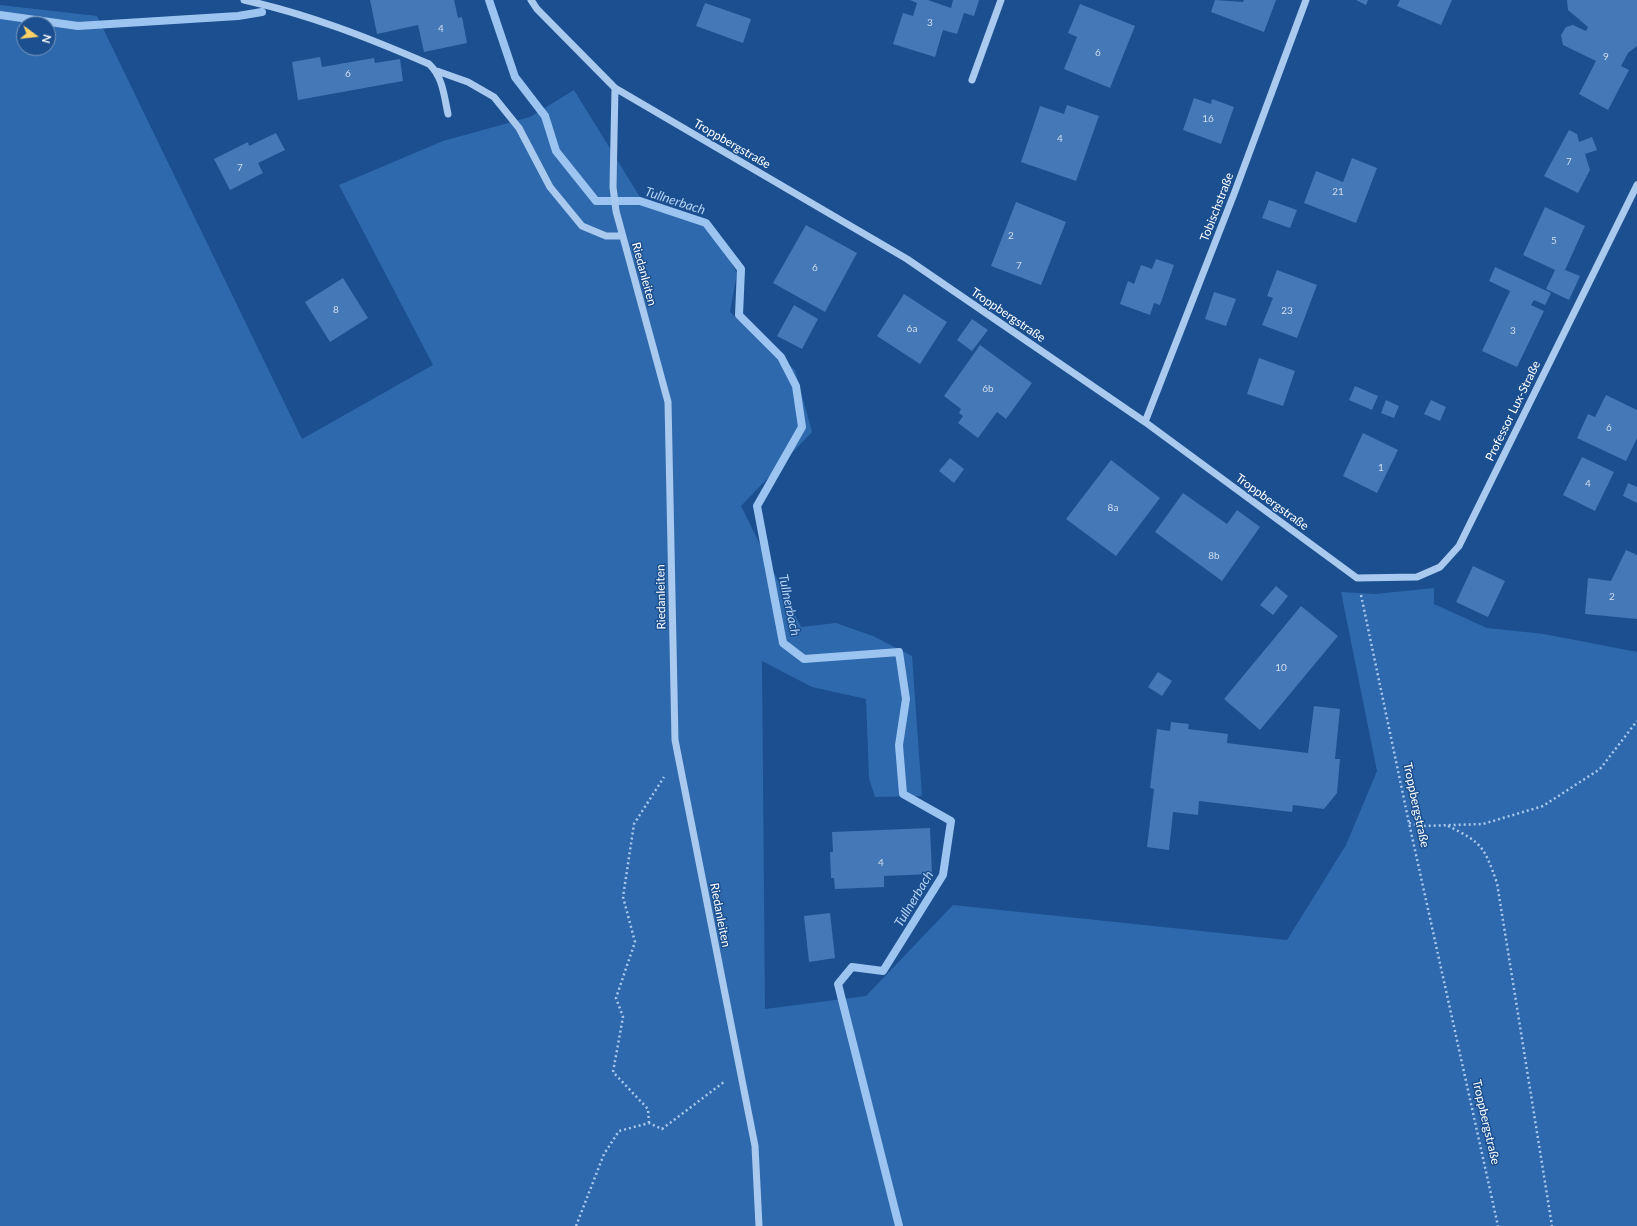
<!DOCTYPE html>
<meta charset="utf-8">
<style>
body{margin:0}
#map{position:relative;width:1637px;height:1226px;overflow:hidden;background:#1b4f8f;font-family:Lato,sans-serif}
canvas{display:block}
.north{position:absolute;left:16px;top:16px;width:40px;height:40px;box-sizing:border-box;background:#1b4f8f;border:1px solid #7695bc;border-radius:50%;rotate:105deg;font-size:11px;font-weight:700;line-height:16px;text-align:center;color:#fff}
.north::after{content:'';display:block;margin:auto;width:14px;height:18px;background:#ffd166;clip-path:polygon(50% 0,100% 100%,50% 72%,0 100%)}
</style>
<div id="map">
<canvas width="1637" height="1226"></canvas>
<div class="north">N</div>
</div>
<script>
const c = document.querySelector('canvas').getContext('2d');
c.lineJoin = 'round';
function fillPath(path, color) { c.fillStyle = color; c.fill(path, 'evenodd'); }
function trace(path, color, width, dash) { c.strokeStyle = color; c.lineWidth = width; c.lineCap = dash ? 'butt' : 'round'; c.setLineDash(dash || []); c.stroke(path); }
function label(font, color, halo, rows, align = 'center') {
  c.font = font + ' Lato,sans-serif'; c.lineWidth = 3; c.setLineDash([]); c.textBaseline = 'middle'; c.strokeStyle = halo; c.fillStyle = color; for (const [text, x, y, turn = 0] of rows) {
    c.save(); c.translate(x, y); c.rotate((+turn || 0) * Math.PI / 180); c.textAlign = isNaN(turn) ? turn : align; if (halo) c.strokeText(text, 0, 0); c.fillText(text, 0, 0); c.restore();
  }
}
const green = new Path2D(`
 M0,5L97,16L302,439L433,365L339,185L443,141L530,117L574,90L643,202L709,225L737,273L730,312L795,370L812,432L741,506L801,627L836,623L873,636L912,656L922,796L875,797L869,778L866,699L812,687L762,661L765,1009L866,996L953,905L1287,940L1346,845L1377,771L1341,592L1375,594L1434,588V604L1487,628L1544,634L1637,652V1226H0ZM24,24H48V48H24Z`);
const stream = new Path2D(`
 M489,0L515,77L545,116L556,151L596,201H640L706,223L741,269L739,315L781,357L796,386L802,427L757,506L783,643L804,659L899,652L906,699L899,745L903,794L951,821L943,875L883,971L852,967L838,984L899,1226
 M0,15L78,26L238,16L262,12`);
const building = new Path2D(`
 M370,0H454L458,18L462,17L467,43L424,52L418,25L377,34Z
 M910,0H928L951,8L953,0H979L974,16L964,13L957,34L943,30L935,57L893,44L903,13L913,16L917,3Z
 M1215,0L1243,2L1244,0H1276L1264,32L1211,12Z
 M1356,0H1368L1366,5Z
 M1400,0H1452L1441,25L1397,6Z
 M1567,0H1637V46L1628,53L1621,66L1629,70L1608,110L1579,94L1596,61L1563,45L1561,35L1566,27L1573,25L1586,31L1588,27L1568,10Z
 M705,3L751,19L743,43L696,26Z
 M1080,4L1135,26L1110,88L1064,69L1077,37L1068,33Z
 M320,57L322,67L374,58L375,63L400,59L403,81L298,100L292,62Z
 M1194,98L1211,104L1212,99L1234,107L1221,144L1183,130Z
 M1067,105L1099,116L1076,181L1021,162L1040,106L1064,114Z
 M1569,130L1577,134L1579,142L1592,137L1597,150L1585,154L1590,170L1578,193L1544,176Z
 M276,133L285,150L258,163L263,173L230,190L214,159L248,142L249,146Z
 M1352,158L1377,168L1356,223L1304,203L1316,171L1343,182Z
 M1269,200L1297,210L1290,228L1262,218Z
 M1016,202L1066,222L1041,285L991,266Z
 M1545,207L1585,226L1565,270L1580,276L1569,300L1546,289L1555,270L1523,255Z
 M806,225L857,253L825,312L773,283Z
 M1156,259L1174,265L1160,305L1154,303L1150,315L1120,304L1128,281L1134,284L1141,265L1152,269Z
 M1495,267L1551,293L1545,305L1534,300L1531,305L1544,311L1517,367L1482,351L1510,291L1489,281Z
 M1277,270L1317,285L1297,338L1262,325L1273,298L1267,296Z
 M343,278L368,318L330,342L305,302Z
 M1214,292L1236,299L1226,326L1205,319Z
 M904,294L947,322L920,364L877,336Z
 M794,305L818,319L802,349L777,336Z
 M972,319L988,330L972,351L957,340Z
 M980,345L1032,383L1006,419L997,412L978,438L958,423L963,416L959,413L961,409L944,396Z
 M1259,358L1295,371L1283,406L1247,394Z
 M1355,386L1378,396L1372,410L1349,400Z
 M1606,395L1637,410V438L1626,461L1577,438L1588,414L1595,417Z
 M1386,400L1399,406L1394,418L1381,413Z
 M1431,400L1446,407L1440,421L1424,414Z
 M1363,433L1398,450L1377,493L1343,476Z
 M1582,457L1614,472L1595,511L1563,495Z
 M950,458L964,469L954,483L939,471Z
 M1111,460L1160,498L1116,556L1066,519Z
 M1628,483L1637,487V503L1623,496Z
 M1183,493L1227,524L1237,510L1260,527L1222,581L1155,532Z
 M1626,550L1637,555V619L1585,614L1588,578L1611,581Z
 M1473,566L1505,581L1488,617L1456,602Z
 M1276,586L1288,596L1273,615L1260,605Z
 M1301,606L1338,636L1260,730L1224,699Z
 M1158,672L1172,681L1162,696L1148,687Z
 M1314,706L1340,709L1335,759H1340L1337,793L1324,809L1293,805L1292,812L1199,801L1198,815L1173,812L1169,850L1147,847L1154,789L1150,788L1157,729L1170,731L1171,722L1189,724L1188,729L1228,734L1227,743L1308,753Z
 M930,828L932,874L884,876V887L835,889L834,878H831L830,852H833L832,832Z
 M830,913L835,958L809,962L804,916Z`);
const path = new Path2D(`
 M1361,595L1409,823L1498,1226
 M1409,823L1424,826L1483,824L1543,806L1600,769L1637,721
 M1448,826C1483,843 1484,847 1497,883L1552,1226
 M649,1123L648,1109L613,1072L623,1017L616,998L635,942L623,897L634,824L664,777
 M576,1226L604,1154L619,1131L649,1123L662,1129L724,1082`);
const minor = new Path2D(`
 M244,0C308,14 369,38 429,64C443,77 444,96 448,114
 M531,0L537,9L615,88L907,259L1145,422L1357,578L1417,577L1440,567L1459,546L1637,185
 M437,71L468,82L494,97L519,128L550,187L582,226L606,236H622
 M972,80L1001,0
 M615,88L613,187L616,211L668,402L675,740L755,1146L759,1226
 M1145,422L1234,194L1306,0`);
const numberNames = [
 ["3",930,23],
 ["4",441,29],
 ["6",1098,53],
 ["9",1606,57],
 ["6",348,74],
 ["16",1208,119],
 ["4",1060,139],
 ["7",1569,162],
 ["7",240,168],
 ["21",1338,192],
 ["2",1011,236],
 ["5",1554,241],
 ["7",1019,266],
 ["6",815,268],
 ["8",336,310],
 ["23",1287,311],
 ["6a",912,329],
 ["3",1513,331],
 ["6b",988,389],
 ["6",1609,428],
 ["1",1381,468],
 ["4",1588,484],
 ["8a",1113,508],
 ["8b",1214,556],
 ["2",1612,597],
 ["10",1281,668],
 ["4",881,863]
];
const streetNames = [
 ["Troppbergstraße",732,144,30],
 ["Tobischstraße",1217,207,-69],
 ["Riedanleiten",644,274,75],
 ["Troppbergstraße",1008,315,34],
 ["Professor Lux-Straße",1513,411,-64],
 ["Troppbergstraße",1272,502,36],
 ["Riedanleiten",661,597,-91],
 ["Troppbergstraße",1416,805,78],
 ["Riedanleiten",720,915,79],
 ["Troppbergstraße",1486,1122,77]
];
const waterNames = [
 ["Tullnerbach",675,201,18],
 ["Tullnerbach",789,605,78],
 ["Tullnerbach",914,899,-59]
];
fillPath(green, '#2e69ad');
trace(stream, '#9cc4f0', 8);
fillPath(building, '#4478b7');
trace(path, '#a9c9ee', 2.5, [2, 3]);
trace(minor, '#a9c9ee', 7);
label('10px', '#d0dded', null, numberNames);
label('12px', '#fff', '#1b4f8f', streetNames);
label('italic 13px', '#b5d3f5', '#1b4f8f', waterNames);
</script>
